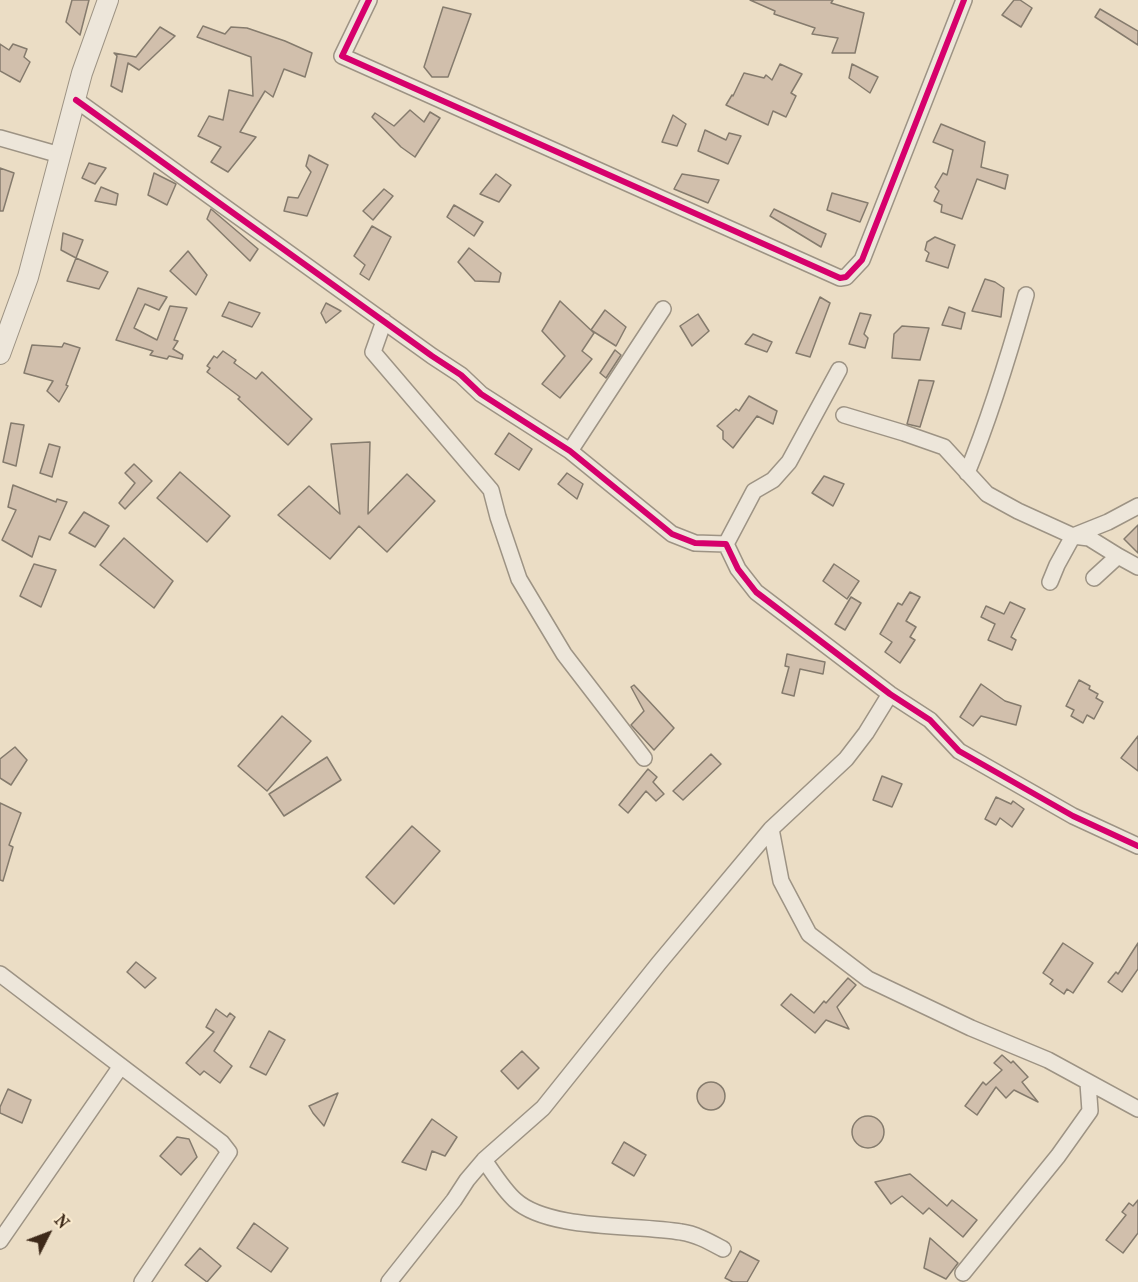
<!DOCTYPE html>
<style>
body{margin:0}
#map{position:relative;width:1138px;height:1282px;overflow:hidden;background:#ebddc5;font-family:"IM FELL French Canon",serif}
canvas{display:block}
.north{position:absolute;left:18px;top:1204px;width:60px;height:60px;-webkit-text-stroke:4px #fceccf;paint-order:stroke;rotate:48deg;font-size:16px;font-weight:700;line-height:24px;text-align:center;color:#3d2919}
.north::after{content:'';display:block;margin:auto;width:21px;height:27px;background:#3d2919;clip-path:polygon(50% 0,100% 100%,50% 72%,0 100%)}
</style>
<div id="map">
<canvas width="1138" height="1282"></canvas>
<div class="north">N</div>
</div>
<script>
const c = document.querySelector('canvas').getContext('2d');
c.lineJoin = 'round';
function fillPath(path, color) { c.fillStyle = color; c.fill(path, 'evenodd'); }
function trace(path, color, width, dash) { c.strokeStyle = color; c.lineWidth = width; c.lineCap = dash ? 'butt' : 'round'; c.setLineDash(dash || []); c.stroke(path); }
const building = new Path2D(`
 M72,0H89L80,35L66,22Z
 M750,0H833L831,3L864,13L855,53H832L838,38L812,34L815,28L774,14L775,11Z
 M1014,0H1020L1032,8L1021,27L1002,15Z
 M443,7L471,14L448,77H432L424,67Z
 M1100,9L1138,31V45L1095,17Z
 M203,26L225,34L231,27L247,28L285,41L312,53L305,77L284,69L273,97L265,91L240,132L256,137L228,172L211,162L221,147L198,136L209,116L223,120L229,90L253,96L251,57L197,37Z
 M160,27L175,36L139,70L128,63L122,92L111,86L117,56L114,53L136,57Z
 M0,44L9,50L13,44L27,49L24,57L30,62L20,82L0,71Z
 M780,64L802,74L791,93L796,96L786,117L773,111L768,125L726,105L732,95L733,96L744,73L764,78L766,75L772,80Z
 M852,64L878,77L870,93L849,78Z
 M410,110L424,122L430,112L440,118L415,157L401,147L372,117L375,113L394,126Z
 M673,115L686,124L677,146L662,142Z
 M941,124L985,142L981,167L1008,175L1005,189L977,179L962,219L941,212L942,205L934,201L939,191L935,187L943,173L947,175L953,150L933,142Z
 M705,130L726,140L729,133L741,136L728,164L698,151Z
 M309,155L328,165L307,216L284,211L288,197L298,198L311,172L306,166Z
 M89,163L106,168L95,184L82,178Z
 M0,168L14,173L3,211H0Z
 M154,173L176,184L167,205L148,195Z
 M496,174L511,185L499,202L480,194Z
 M682,174L719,180L708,203L674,189Z
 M101,187L118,194L116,205L95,201Z
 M384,189L393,196L373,220L363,211Z
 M832,193L868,203L860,222L827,210Z
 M454,205L483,222L474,236L447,217Z
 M211,209L258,249L250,261L207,219Z
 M774,209L826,234L821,247L770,216Z
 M372,226L391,237L369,280L360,274L365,265L354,256Z
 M63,233L83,240L76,258L61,250Z
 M935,237L955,245L948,268L926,261L929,253L925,250L927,242Z
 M469,248L501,273L499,282L475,281L458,262Z
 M188,251L207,275L196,295L170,271Z
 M76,258L108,272L99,289L67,281Z
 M985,279L995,282L1004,288L1001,317L972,311Z
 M138,288L167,297L159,310L145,304L134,328L157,340L170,306L187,308L174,340L178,341L173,349L183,355L182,359L169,356L167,359L150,355L153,351L116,340Z
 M820,297L830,303L810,357L796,353Z
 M560,301L594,333L582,351L592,359L560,398L542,384L565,356L542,331Z
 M229,302L260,313L252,327L222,316Z
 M326,303L341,311L326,323L321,313Z
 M949,307L965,313L961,329L942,325Z
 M605,310L626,327L616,346L591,330Z
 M860,313L871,315L864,334L868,338L865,348L849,344Z
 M698,314L709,331L692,346L680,326Z
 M902,326L929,328L920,360L892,358L894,334Z
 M753,334L772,342L767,352L745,344Z
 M64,343L80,348L66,385L68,386L59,402L47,391L53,381L24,373L32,345L62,347Z
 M615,350L621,355L606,378L600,373Z
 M223,351L236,360L234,363L256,379L262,372L312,419L288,445L238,399L240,397L207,372L210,368L207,366L214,356L217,358Z
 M919,380L934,381L920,427L907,424Z
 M749,396L777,411L773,424L757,416L733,448L723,439V431L717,426L736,409L739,411Z
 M11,423L24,425L16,466L3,462Z
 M509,433L532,449L519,470L495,454Z
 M370,442L368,514L407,474L435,501L387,552L359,526L330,559L278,515L309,486L340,514L331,444Z
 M49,444L60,447L52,477L40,473Z
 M134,464L152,481L125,509L119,503L135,483L125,473Z
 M180,472L230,516L207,542L157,498Z
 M567,473L583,484L577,499L558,484Z
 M824,476L844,484L833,506L812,493Z
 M13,485L56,502L57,499L67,502L50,540L39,536L32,557L2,540L16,510L8,507Z
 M84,512L109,526L95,547L69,533Z
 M1138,525V553L1124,539Z
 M124,538L173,581L154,608L100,565Z
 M34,564L56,570L41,607L20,596Z
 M834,564L859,581L847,599L823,581Z
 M910,592L920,597L906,621L916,627L910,637L915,640L900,663L885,652L892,642L880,634L898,603L902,605Z
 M851,597L861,603L845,630L835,624Z
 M1010,602L1025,609L1011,637L1016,640L1012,650L988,640L995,624L981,617L986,606L1004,614Z
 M787,654L825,662L823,674L800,669L794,696L782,693L789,667L785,666Z
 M1079,680L1090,686L1089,689L1098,694L1096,698L1103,702L1094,719L1087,715L1083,723L1071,716L1074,710L1066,706Z
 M981,684L1005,701L1021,706L1016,725L981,716L973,726L960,717Z
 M634,685L674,728L654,750L631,725L644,711L631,687Z
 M282,716L311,741L267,791L238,766Z
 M1138,736V771L1121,758Z
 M15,747L27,760L11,785L0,778V759Z
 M711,754L721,764L683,800L673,791Z
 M327,757L341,780L284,816L269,794Z
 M648,769L657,777L653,782L664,794L656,801L646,791L628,813L619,805Z
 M882,776L902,784L892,807L873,800Z
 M996,797L1011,804L1013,801L1024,809L1012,827L1000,818L996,825L985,819Z
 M0,803L21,813L9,845L13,847L3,881L0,880Z
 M412,826L440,851L394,904L366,877Z
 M1063,943L1093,963L1073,993L1067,989L1064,994L1050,984L1053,980L1043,973Z
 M1138,943V969L1122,992L1108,982L1116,972L1118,974Z
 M136,962L156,978L145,988L127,972Z
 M848,978L856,985L837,1007L849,1029L826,1020L815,1033L781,1005L791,994L814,1013L824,1001L826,1003Z
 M216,1009L227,1017L230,1013L235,1017L214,1051L232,1066L220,1083L204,1071L200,1075L186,1063L214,1032L206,1027Z
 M269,1031L285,1040L266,1075L250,1067Z
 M522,1051L539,1068L518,1089L501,1071Z
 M1002,1055L1011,1063L1013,1061L1028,1077L1022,1082L1038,1102L1014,1090L1006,1098L996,1087L977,1115L965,1106L983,1082L986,1085L1002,1070L994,1063Z
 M697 1096a14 14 0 1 1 28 0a14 14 0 1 1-28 0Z
 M8,1089L31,1100L22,1123L0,1113V1107Z
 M338,1093L324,1126L313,1113L309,1106Z
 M852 1132a16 16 0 1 1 32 0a16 16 0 1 1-32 0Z
 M432,1119L457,1137L445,1156L432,1151L426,1170L402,1162Z
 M177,1137L189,1139L197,1157L181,1175L160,1156Z
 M624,1142L646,1155L634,1176L612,1163Z
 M910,1174L947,1206L952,1200L977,1220L963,1237L929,1208L923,1214L902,1196L891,1204L875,1182Z
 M1138,1200V1233L1123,1253L1106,1240L1126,1215L1122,1212L1129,1203L1133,1206Z
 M254,1223L288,1248L271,1272L237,1248Z
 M930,1238L958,1263L946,1279L924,1268Z
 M200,1248L221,1266L207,1282L185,1265Z
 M740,1251L759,1261L747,1282H733L725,1278Z`);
const minor = new Path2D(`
 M369,0L342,56L840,278L846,277L862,260L964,0
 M76,100L432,356L461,375L481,394L570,451L672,534L695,543L726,544L738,569L756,592L890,694L930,720L959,751L1073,816L1138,846
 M0,138L60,155
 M384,321L373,352L491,490L498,517L519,579L564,654L644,758
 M844,415L904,433L944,447L987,494L1018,511L1073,536L1089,538L1118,556
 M570,451L663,309
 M967,473C991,415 1009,355 1026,295
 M726,544L754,491L773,480L789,462L839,370
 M1094,578L1118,556L1138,567
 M1050,582L1057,565L1073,536L1108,522L1138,506
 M771,829L781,881L809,934L868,979L971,1028L1048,1060L1138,1109
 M0,974L222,1143L229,1152L142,1282
 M484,1160C494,1174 503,1189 515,1200C549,1231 637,1224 681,1232C696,1234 710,1242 723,1249
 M0,1241L121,1066
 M963,1273L1058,1156L1090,1111L1088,1083
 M389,1282L454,1200L467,1180L484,1160L543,1108L659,963L771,829L846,759L866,733L890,694`);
const tertiary = new Path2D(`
 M0,354L28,277L82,73L108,0`);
const cycleway = new Path2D(`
 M369,0L342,56L840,278L846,277L862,260L964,0
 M76,100L432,356L461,375L481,394L570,451L672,534L695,543L726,544L738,569L756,592L890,694L930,720L959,751L1073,816L1138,846`);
fillPath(building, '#d1bfac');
trace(building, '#857b6d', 1.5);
trace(minor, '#9d9384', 18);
trace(tertiary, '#9d9384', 22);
trace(minor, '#ede6da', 15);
trace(tertiary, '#ede6da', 20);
trace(cycleway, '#d6006c', 6);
</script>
